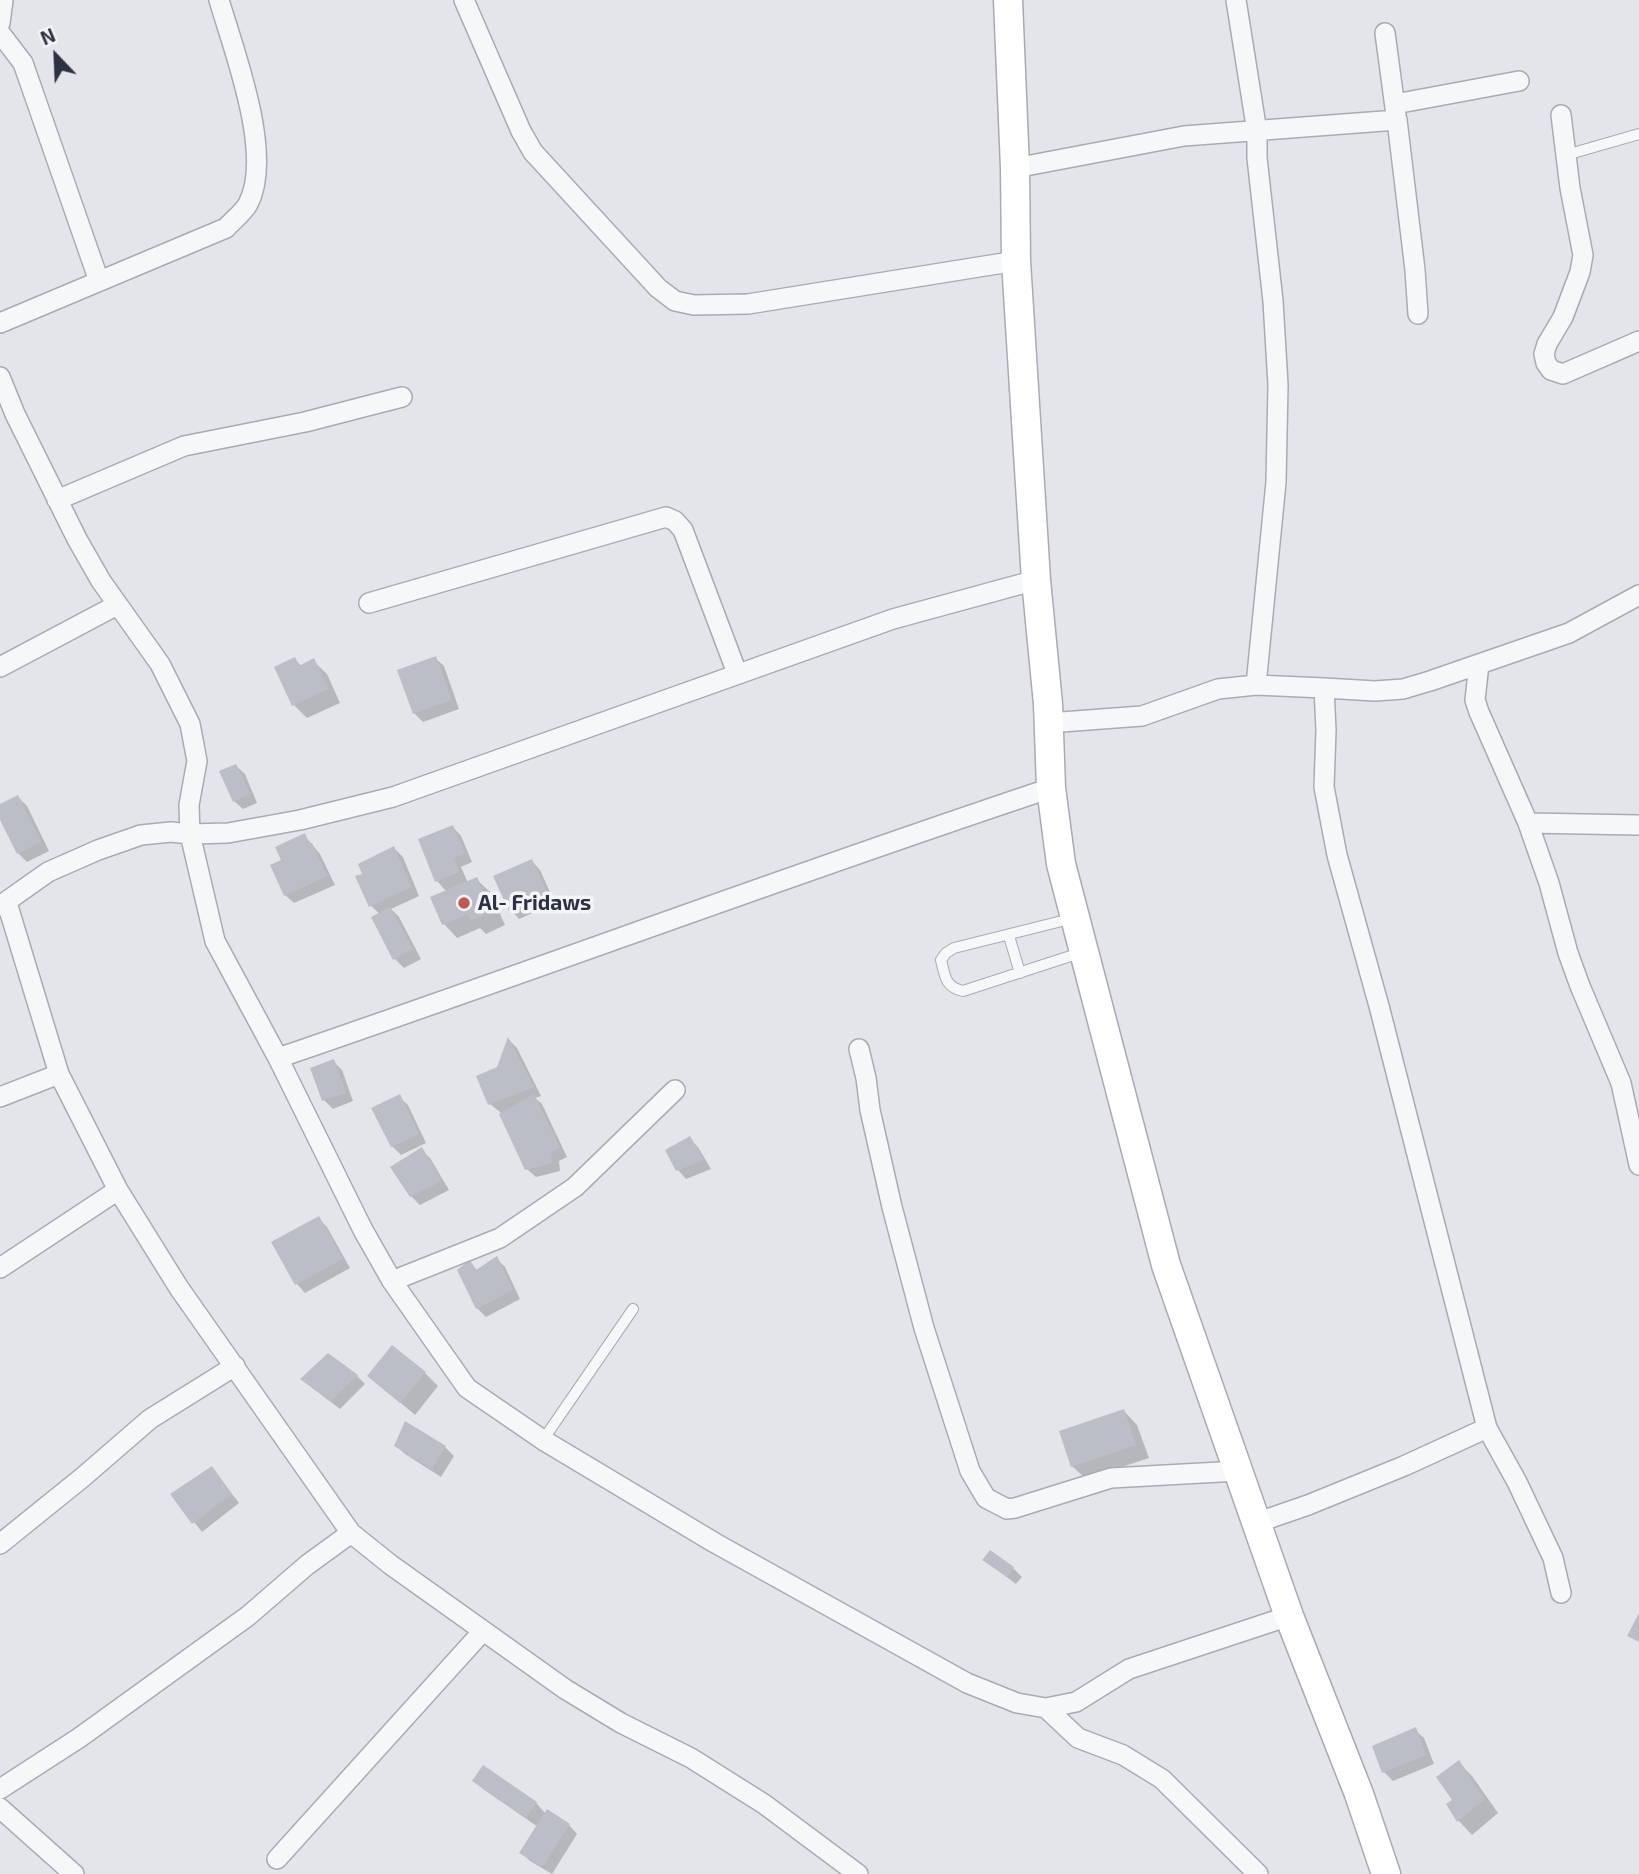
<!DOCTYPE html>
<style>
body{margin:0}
#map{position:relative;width:1639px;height:1874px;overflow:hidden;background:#e4e5ea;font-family:"Exo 2",sans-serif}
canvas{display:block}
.north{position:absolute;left:21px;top:21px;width:70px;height:70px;-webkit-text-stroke:5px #f3f4f8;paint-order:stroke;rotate:337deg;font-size:19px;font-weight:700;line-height:28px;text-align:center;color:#2d3141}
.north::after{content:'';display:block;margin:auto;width:24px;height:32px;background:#2d3141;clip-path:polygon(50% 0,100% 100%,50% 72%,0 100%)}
</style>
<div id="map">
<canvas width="1639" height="1874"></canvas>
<div class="north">N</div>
</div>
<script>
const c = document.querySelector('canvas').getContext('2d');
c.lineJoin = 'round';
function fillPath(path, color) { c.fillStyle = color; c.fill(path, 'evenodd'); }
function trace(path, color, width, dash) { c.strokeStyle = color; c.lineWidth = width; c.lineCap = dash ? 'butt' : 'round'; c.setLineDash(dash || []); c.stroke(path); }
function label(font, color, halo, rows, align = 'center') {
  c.font = font + ' "Exo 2",sans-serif'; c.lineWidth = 7; c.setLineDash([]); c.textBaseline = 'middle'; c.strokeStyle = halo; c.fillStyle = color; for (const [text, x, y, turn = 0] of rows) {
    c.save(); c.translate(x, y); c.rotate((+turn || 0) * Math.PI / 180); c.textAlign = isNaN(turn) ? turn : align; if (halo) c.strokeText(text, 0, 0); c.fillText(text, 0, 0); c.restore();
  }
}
const shadow = new Path2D(`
 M435,658L444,666L459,709L423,722L414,713Z
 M295,659L302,667L313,661L327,674L340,703L307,718L294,705Z
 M236,766L245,774L257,803L243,809L234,801Z
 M18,797L27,806L49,851L27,862L18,853L0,816V806Z
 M453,827L461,836L472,862L461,867L468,883L476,879L490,892L505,925L486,934L480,928L457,938L444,924L432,898L447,892L437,881Z
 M304,835L320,854L335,885L294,903L285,895L284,861Z
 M394,848L403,857L419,896L391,909L399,917L421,959L404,968L395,959L373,918L380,914L371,906L364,875Z
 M532,861L540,870L555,903L519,919L511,910L496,877Z
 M509,1040L517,1048L541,1096L535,1098L542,1104L567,1157L559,1161L560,1171L536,1177L527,1169L500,1112L490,1104L478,1076L499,1068Z
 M333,1061L342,1070L353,1101L333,1109L324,1100Z
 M399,1097L408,1105L426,1143L401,1155L392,1146Z
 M689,1138L698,1147L711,1169L686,1179L678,1170Z
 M421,1150L430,1158L449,1190L420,1205L411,1196Z
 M318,1218L327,1227L350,1268L305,1293L297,1284L274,1243Z
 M496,1258L505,1267L520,1299L486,1317L477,1308L470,1263L478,1271Z
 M425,1373L438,1386L415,1415L369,1376Z
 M357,1376L365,1384L340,1409L311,1387Z
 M1124,1411L1137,1425L1149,1458L1086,1479L1072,1466Z
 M396,1446L445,1447L454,1456L441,1477L405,1454Z
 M212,1468L239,1503L202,1532L172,1494Z
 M984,1560L1013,1568L1022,1577L1016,1584Z
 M1415,1730L1424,1738L1434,1764L1393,1781L1384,1772Z
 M1459,1763L1472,1776L1498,1813L1472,1835L1459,1821L1448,1804L1455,1800Z
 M474,1781L536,1803L546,1814L569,1825L577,1834L552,1874L530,1861L521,1852L538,1827L483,1789Z`);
const building = new Path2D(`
 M436,656L452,700L413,714L397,670Z
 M295,657L299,666L314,658L328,689L292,706L274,667Z
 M236,764L250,794L233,802L219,771Z
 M18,795L41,842L17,854L0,820V804Z
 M453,825L465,854L454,858L459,872L435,882L418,839Z
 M305,833L309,843H312L327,876L284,896L270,865L281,860L275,847Z
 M394,846L411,887L369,907L355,876L362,874L358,864Z
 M532,859L548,894L509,911L493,876Z
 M477,877L492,912L471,921L468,914L442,925L430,897Z
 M390,907L413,949L393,960L371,917Z
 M508,1037L534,1087L488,1105L476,1076L497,1067Z
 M334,1059L346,1093L322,1101L310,1068Z
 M400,1094L419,1134L391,1147L371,1108Z
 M534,1094L560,1148L551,1152L552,1163L525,1170L499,1114Z
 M690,1136L704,1160L676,1171L665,1150Z
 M422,1147L442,1181L410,1197L390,1167Z
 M319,1216L343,1259L295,1285L271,1242Z
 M497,1256L513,1290L476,1309L457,1270L470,1260L476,1270Z
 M392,1345L426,1372L400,1403L367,1376Z
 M328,1353L358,1375L332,1400L334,1404L300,1379Z
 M1124,1409L1136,1445L1071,1467L1059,1431Z
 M405,1421L446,1446L432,1469L394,1446Z
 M212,1466L232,1494L192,1524L170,1494Z
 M990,1550L1014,1567L1007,1577L982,1560Z
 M1639,1613V1642L1627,1636Z
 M1416,1727L1426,1755L1382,1773L1372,1746Z
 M1459,1760L1485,1799L1457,1822L1446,1804L1452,1800L1436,1777Z
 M483,1765L537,1802L526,1818L472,1781Z
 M547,1809L570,1824L542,1867L519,1853Z`);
const lane = new Path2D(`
 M1566,155L1639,134
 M1074,918L954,948L946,953L941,960C945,976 945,987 963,991L1083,952
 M1009,936L1020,973
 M543,1440L633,1309`);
const street = new Path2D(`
 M464,0L521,131L533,152L658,288L675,301L694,305L748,304L1016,261
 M1236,0L1257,132V158L1273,301L1278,385L1276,482L1256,685
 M0,23L3,0
 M0,33L23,63L99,281
 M1385,33L1396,115
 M1395,104L1519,81
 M1561,115L1570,188L1583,255L1580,272L1563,317L1547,344L1544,354L1546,363L1551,370L1563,374L1639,341
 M1015,168L1184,136L1397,120L1415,270L1418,314
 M0,323L226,228C232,221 243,213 248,204C274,155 234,51 219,0
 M0,377L15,414L77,539L101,581L160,664L190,724L197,761L189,805L190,834L215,941L278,1058L363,1230L392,1281L467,1388L543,1440L715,1543L967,1683L1017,1703L1046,1708L1076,1702L1129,1669L1289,1616
 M57,500L184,446L305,422L402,397
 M369,603L666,517L675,521L683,530L737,673
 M1479,664L1475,700L1479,712L1528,823L1549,883L1568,953L1580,986L1621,1083L1639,1165
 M0,667L117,605
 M1048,723L1142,716L1218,689L1256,685L1324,688
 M1528,823L1639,825
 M7,903L59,1074L118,1190L179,1288L351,1533L391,1565L565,1689L621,1723L691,1758L764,1804L858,1874
 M0,906L48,872L98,850L141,835L171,832L190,834L228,833L300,820L393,797L893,619L1036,580
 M859,1049L866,1078L870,1110L892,1207L924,1328L970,1471L986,1498L1007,1509L1015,1508L1111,1478L1238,1471
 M278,1058C536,970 792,874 1051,788
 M0,1097L59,1074
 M0,1268L118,1190
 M392,1281L500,1238L575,1187L675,1090
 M1487,1428L1517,1482L1553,1558L1561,1593
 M1256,1523L1308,1505L1404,1466L1487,1428L1379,1006L1337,855L1324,787L1326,730L1324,688L1375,691L1403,689L1430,681L1569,633L1639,595
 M0,1544L83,1477L150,1419L235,1366
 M1046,1708L1078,1738L1123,1755L1162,1779L1258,1874
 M0,1789L79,1738L248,1616L307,1565L351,1533
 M0,1808L74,1874
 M277,1859L483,1631`);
const secondary = new Path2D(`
 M1008,0L1015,168L1016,261L1036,580L1048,704L1051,788L1061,864L1166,1265L1289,1616L1359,1794L1386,1874`);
const markers = [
 [464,903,7,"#c05857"]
];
const poiNames = [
 ["Al- Fridaws",478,903]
];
fillPath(shadow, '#0003');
fillPath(building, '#bbbec6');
trace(lane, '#a9abb4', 12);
trace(street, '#a9abb4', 22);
trace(secondary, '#a9abb4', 31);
trace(lane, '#f6f7f9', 10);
trace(street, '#f6f7f9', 19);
trace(secondary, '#fff', 28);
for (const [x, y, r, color] of markers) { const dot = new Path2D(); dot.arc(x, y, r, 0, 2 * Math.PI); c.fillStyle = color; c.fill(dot); trace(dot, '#f3f4f8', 2.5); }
label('bold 21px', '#2d3141', '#f3f4f8', poiNames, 'left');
</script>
